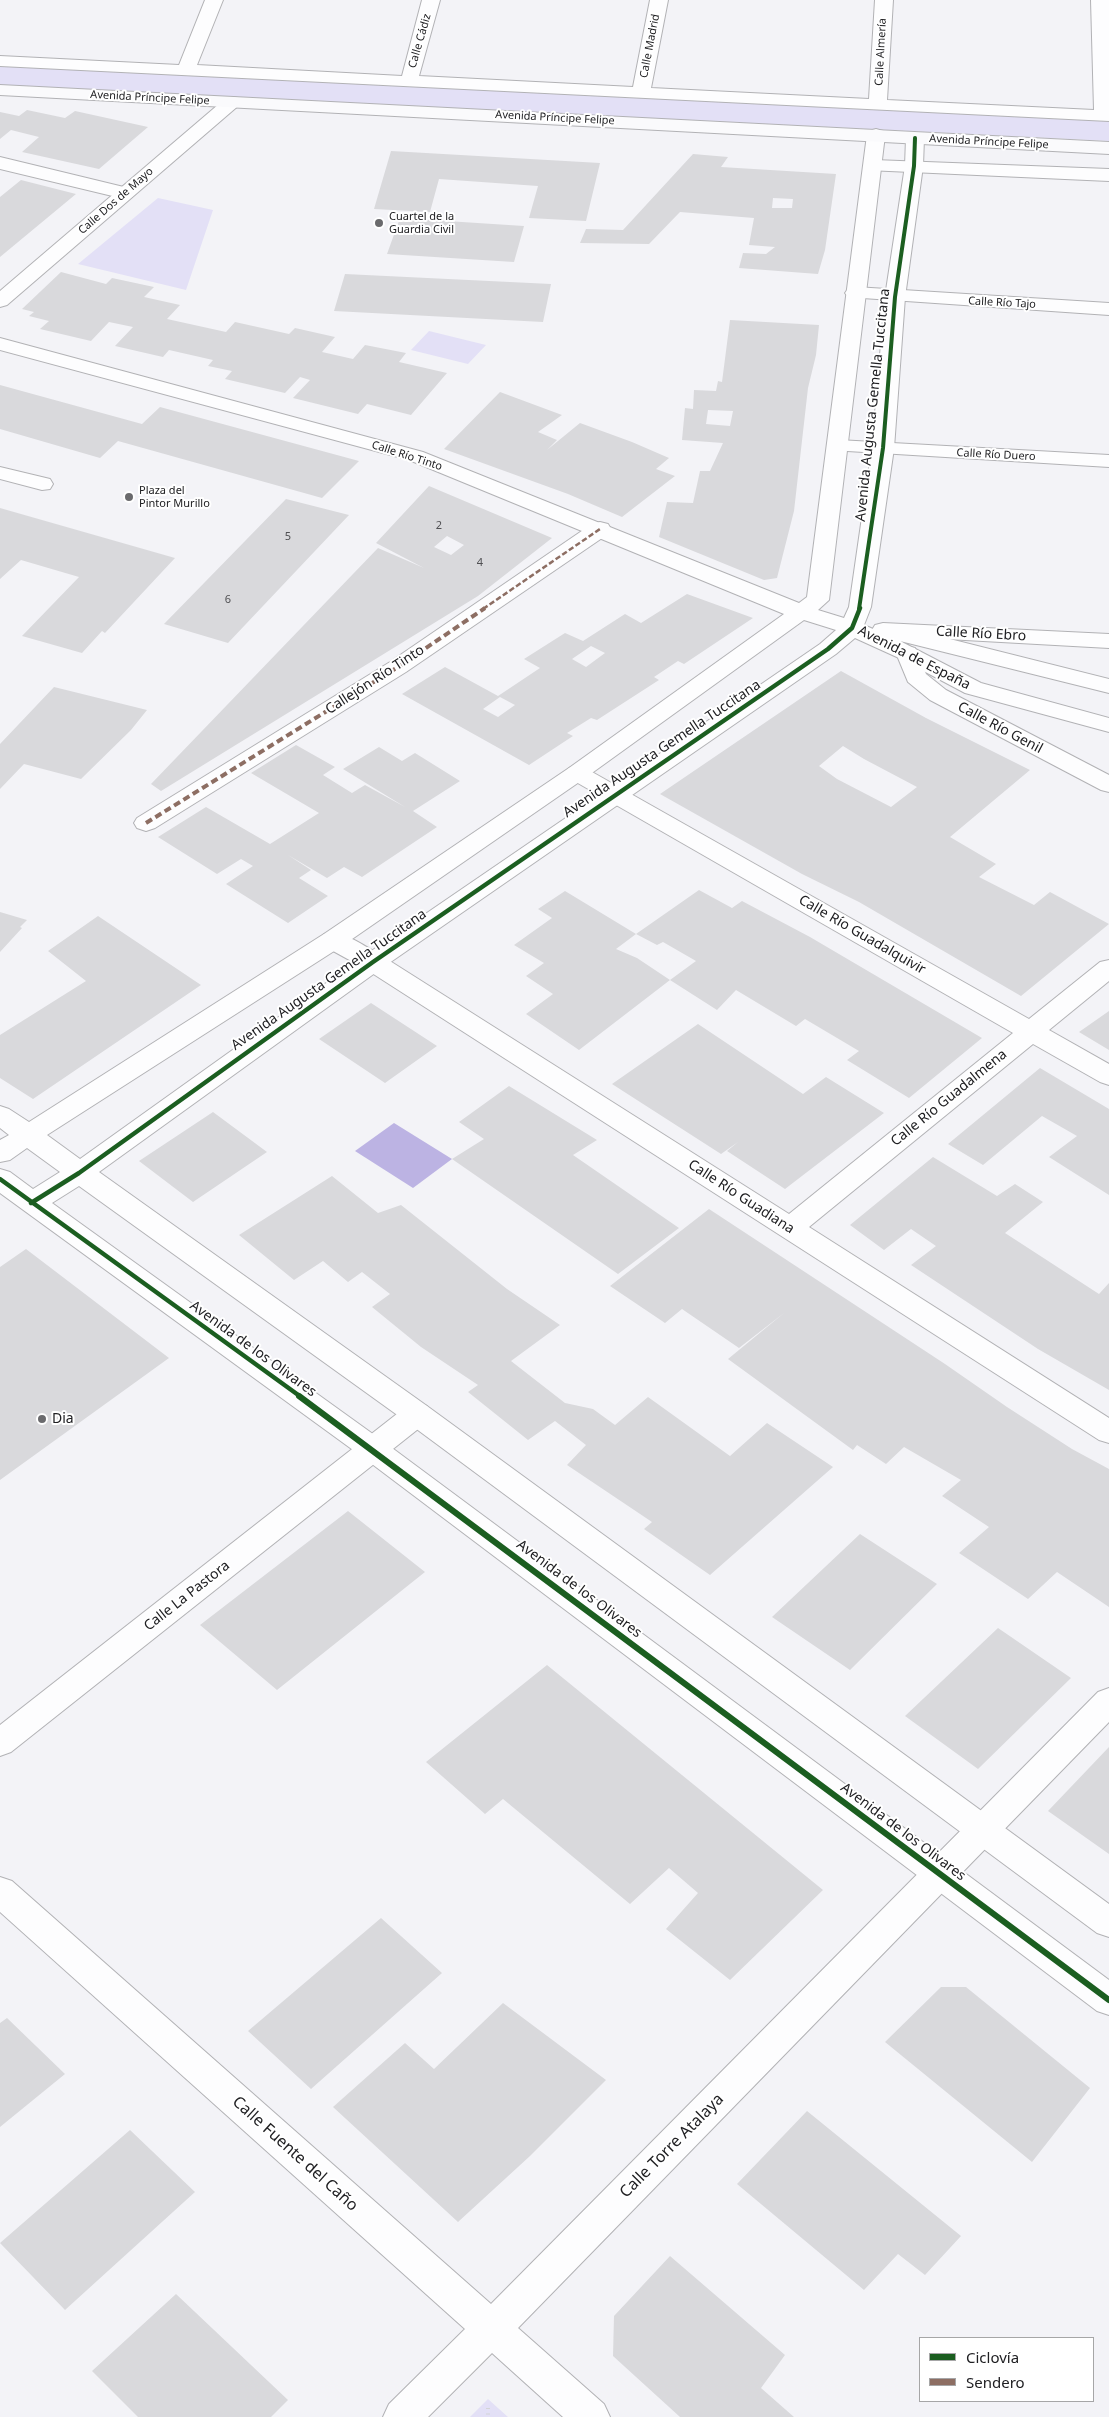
<!DOCTYPE html>
<meta charset="utf-8">
<style>
body{margin:0}
#map{position:relative;width:1109px;height:2417px;overflow:hidden;background:#f3f3f7;font-family:"Noto Sans",sans-serif}
canvas{display:block}
.legend{position:absolute;left:919px;top:2337px;width:175px;height:65px;box-sizing:border-box;background:#fff;border:1px solid #a6a6a7;margin:0;padding:6px 9px;list-style:none;font-size:15px;color:#202023}
.legend li{display:flex;align-items:center;gap:10px;height:25px}
.legend b{width:25px;border:1px solid #a6a6a7}
</style>
<div id="map">
<canvas width="1109" height="2417"></canvas>
<ul class="legend">
<li><b style="height:6px;background:#1b5e20"></b>Ciclovía</li>
<li><b style="height:6px;background:#8d6e63"></b>Sendero</li>
</ul>
</div>
<script>
const c = document.querySelector('canvas').getContext('2d');
c.lineJoin = 'round';
function fillPath(path, color) { c.fillStyle = color; c.fill(path, 'evenodd'); }
function trace(path, color, width, dash) { c.strokeStyle = color; c.lineWidth = width; c.lineCap = dash ? 'butt' : 'round'; c.setLineDash(dash || []); c.stroke(path); }
function label(font, color, halo, rows, align = 'center') {
  c.font = font + ' "Noto Sans",sans-serif'; c.lineWidth = 4; c.setLineDash([]); c.textBaseline = 'middle'; c.strokeStyle = halo; c.fillStyle = color; for (const [text, x, y, turn = 0] of rows) {
    c.save(); c.translate(x, y); c.rotate((+turn || 0) * Math.PI / 180); c.textAlign = isNaN(turn) ? turn : align; if (halo) c.strokeText(text, 0, 0); c.fillText(text, 0, 0); c.restore();
  }
}
const green = new Path2D(`
 M0,65L1109,116V141L0,86Z
 M158,198L213,210L186,290L78,264Z
 M429,331L486,345L468,364L411,350Z
 M488,2399L508,2417H470Z`);
const water = new Path2D(`
 M394,1123L452,1159L413,1188L355,1151Z`);
const building = new Path2D(`
 M27,110L65,118L75,111L148,127L99,169L22,152L39,137L11,130L0,139V112L19,116Z
 M391,151L600,163L586,221L529,218L538,186L439,179L430,212L374,209Z
 M693,154L728,157L721,167L836,174L825,250L818,274L739,268L743,253L766,254L775,247L749,245L754,218L680,212L649,244L580,243L586,229L623,230ZM773,198L793,199L792,208H772Z
 M21,180L76,194L0,257V197Z
 M400,218L524,226L514,262L387,254Z
 M61,272L106,284L112,278L154,287L144,297L180,305L167,319L226,332L235,322L289,334L295,328L335,337L322,352L353,359L365,345L406,353L399,362L447,373L411,415L367,404L358,414L293,398L310,380L300,377L285,393L225,379L232,371L208,366L213,360L169,350L163,357L115,346L133,327L109,322L91,341L40,329L49,321L29,316L34,312L22,309Z
 M345,274L551,284L543,322L334,311Z
 M730,320L819,325L816,355L808,388L794,511L777,578L764,580L659,537L667,502L693,503L700,471H710L723,443L682,440L685,408L693,409L694,390L716,391L718,381L722,382ZM708,410L733,411L730,426L706,424Z
 M0,385L142,424L160,407L359,461L322,498L118,441L100,458L0,429Z
 M500,392L562,415L538,432L557,440L547,450L580,423L632,442L669,458L656,469L675,476L622,517L568,494L444,449Z
 M429,486L552,538L478,596L161,791L151,784L378,548L424,568L376,543ZM447,536L464,545L451,555L434,547Z
 M286,499L349,515L228,643L164,624Z
 M0,508L175,558L105,633L102,631L82,653L22,636L79,577L21,560L0,579Z
 M687,594L753,618L684,664L678,661L654,677L659,680L597,720L591,718L567,733L573,736L529,765L402,694L445,667L498,696L540,668L524,659L565,633L583,641L625,614L641,623ZM591,646L605,653L586,667L572,659ZM500,697L515,705L498,717L483,709Z
 M841,671L926,718L1030,770L950,837L996,864L979,877L1034,905L1050,892L1109,924L1021,996L859,902L802,874L660,794ZM843,746L864,759L917,787L891,807L837,779L819,766Z
 M54,687L147,710L131,730L81,779L24,764L0,789V744Z
 M296,745L335,767L323,775L352,793L365,785L405,807L343,769L379,747L402,761L415,753L460,781L413,811L437,827L362,877L344,867L327,878L288,855L311,870L299,878L328,896L288,923L226,884L253,866L241,859L217,874L158,837L206,807L270,844L319,813L251,773Z
 M699,890L732,908L742,901L810,937L982,1038L909,1098L847,1060L859,1051L805,1019L796,1026L736,990L717,1010L670,980L579,1050L526,1014L553,994L526,976L544,963L514,945L552,918L538,909L565,891L636,934ZM636,934L657,945L663,942L696,961L670,980L637,958L616,949Z
 M0,912L27,920L20,927L22,928L0,952Z
 M98,916L201,985L33,1099L0,1078V1035L86,981L48,951Z
 M371,1003L437,1046L385,1083L319,1039Z
 M1109,1011V1050L1079,1032Z
 M698,1024L803,1094L826,1077L884,1113L785,1189L727,1151L738,1142L721,1154L612,1084Z
 M1040,1068L1109,1109V1195L1049,1157L1077,1136L1042,1116L983,1165L948,1144Z
 M509,1086L597,1140L573,1155L679,1228L618,1274L452,1159L484,1139L459,1122Z
 M213,1112L267,1152L193,1202L139,1161Z
 M933,1157L997,1196L1015,1184L1043,1202L1005,1233L1099,1294L1109,1283V1390L1038,1349L911,1265L936,1246L911,1229L884,1250L850,1225Z
 M332,1176L378,1213L401,1205L507,1289L560,1325L511,1361L565,1403L593,1409L615,1425L648,1397L730,1456L767,1423L833,1467L710,1575L644,1529L652,1522L567,1465L586,1445L555,1421L528,1440L468,1392L478,1385L421,1347L372,1307L390,1294L362,1272L348,1282L323,1261L294,1280L239,1235Z
 M709,1209L945,1364L1007,1407L1072,1449L1109,1469V1607L1057,1572L1028,1599L959,1553L989,1527L942,1496L961,1480L904,1447L886,1464L857,1445L853,1450L728,1359L784,1313L739,1348L682,1309L665,1323L610,1286Z
 M26,1249L169,1358L0,1480V1267Z
 M348,1511L425,1572L277,1690L200,1625Z
 M860,1534L937,1584L850,1670L772,1617Z
 M998,1628L1071,1678L978,1769L905,1716Z
 M547,1665L823,1890L730,1980L666,1929L698,1893L669,1868L630,1904L503,1799L485,1814L426,1762Z
 M1109,1747V1854L1048,1811Z
 M381,1918L442,1973L311,2089L248,2031Z
 M941,1987H966L1090,2088L1032,2162L885,2042Z
 M503,2003L606,2080L530,2156L458,2222L333,2107L405,2043L434,2069Z
 M7,2018L65,2074L0,2127V2023Z
 M807,2111L961,2236L925,2275L898,2254L864,2290L737,2184Z
 M130,2130L195,2192L65,2310L0,2243Z
 M670,2256L785,2355L761,2388L794,2417H680L613,2356L614,2316Z
 M176,2294L288,2400L271,2417H138L92,2371Z`);
const path = new Path2D(`
 M488,2408V2417`);
const minor = new Path2D(`
 M205,0H223L197,65L402,76L422,0H440L419,76L633,87L650,0H668L651,88L869,99L875,0H893L887,100L1094,110L1091,0H1109V121L0,66V56L179,65Z
 M0,157L132,189L134,193L132,197L125,199L0,169Z
 M874,160L1109,169V181L867,170L865,166L867,162Z
 M855,287L1109,303V315L848,297L845,293L848,289Z
 M838,440L1109,455V467L831,450L827,446L831,442Z
 M0,467L50,479L53,484L50,489L42,490L0,479Z
 M600,522L608,524L611,529L608,534L406,672L155,828L146,831L137,828L134,823L137,818L390,662L592,524Z
 M883,623L1109,634V648L875,635L872,630L875,625Z
 M907,646L915,648L926,674L946,690L1109,775V792L1101,790L930,700L908,682L896,653L899,648Z
 M577,766L585,768L1029,1019L1100,962L1109,960V981L1049,1030L1109,1064V1085L1100,1082L1033,1044L809,1227L1109,1418V1443L1099,1440L364,968L324,946L320,940L324,934C344,929 365,947 382,956L789,1214L1013,1033L569,778L565,773L569,768Z
 M417,1403L427,1406L432,1414L427,1422L11,1752L0,1756V1725L407,1406Z
 M1109,1688V1722L518,2328L604,2404L610,2417H563L492,2353L428,2417H383L389,2404L465,2329L0,1912V1877L12,1881L491,2304L1098,1692Z`);
const tertiary = new Path2D(`
 M232,97L238,98L241,102L238,106L7,305L0,307V291L226,98Z
 M876,129L883,131L885,135L829,600L818,610L844,618L849,607L872,448L885,297L905,166L906,138L908,134H922L924,138L923,166L905,297L894,448L871,607L864,625L873,629L882,625L910,629L1109,679V693L900,641L981,683L1109,718V732L965,693L899,658L855,638L836,654L382,968L99,1172L427,1406L1109,1904V1937L1097,1933L407,1422L79,1186L52,1203L384,1442L1109,1980V2015L1097,2011L364,1458L0,1193V1169L10,1172L33,1189L60,1172L27,1148L10,1160L0,1162V1140L9,1135L0,1128V1106L9,1109L29,1122L324,934L569,768L784,614L409,460L0,350V338L423,452L799,603L807,597L867,135L869,131ZM804,620L836,630L820,644L364,956L80,1159L47,1135L342,946L585,778Z`);
const secondary = new Path2D(`
 M0,85L1109,142V154L0,95Z`);
const quietFar1 = new Path2D(`
 M483,609L600,529`);
const quiet = new Path2D(`
 M146,823L398,667L485,608`);
const cyclewayFar2 = new Path2D(`
 M859,609L883,448L895,297L914,166L915,138`);
const cyclewayFar1 = new Path2D(`
 M0,1179L301,1397
 M31,1203L79,1173L373,962L828,649L852,628L860,608`);
const cycleway = new Path2D(`
 M299,1396L1109,2000`);
const markers = [
 [379,223,5,"#6a6a6d"],
 [129,497,5,"#6a6a6d"],
 [42,1419,5,"#6a6a6d"]
];
const farStreetnames = [
 ["Calle Cádiz",420,41,-74],
 ["Calle Madrid",650,46,-79],
 ["Calle Almería",881,52,-87],
 ["Avenida Príncipe Felipe",150,98,3],
 ["Avenida Príncipe Felipe",555,118,3],
 ["Avenida Príncipe Felipe",989,142,3],
 ["Calle Dos de Mayo",116,201,-41],
 ["Calle Río Tajo",1002,303,3],
 ["Calle Río Duero",996,455,3],
 ["Calle Río Tinto",407,456,18]
];
const farPoinames = [
 ["Cuartel de la",389,217],
 ["Guardia Civil",389,230],
 ["Plaza del",139,491],
 ["Pintor Murillo",139,504]
];
const numberNames = [
 ["2",439,526],
 ["5",288,537],
 ["4",480,563],
 ["6",228,600]
];
const streetNames = [
 ["Avenida Augusta Gemella Tuccitana",873,405,-84],
 ["Calle Río Ebro",981,634,3],
 ["Avenida de España",914,658,27],
 ["Callejón Río Tinto",375,680,-33],
 ["Calle Río Genil",1000,728,28],
 ["Avenida Augusta Gemella Tuccitana",662,749,-34],
 ["Calle Río Guadalquivir",862,935,30],
 ["Avenida Augusta Gemella Tuccitana",329,980,-35],
 ["Calle Río Guadalmena",949,1098,-39],
 ["Calle Río Guadiana",741,1197,33],
 ["Avenida de los Olivares",253,1349,36],
 ["Avenida de los Olivares",579,1589,37],
 ["Calle La Pastora",187,1596,-38],
 ["Avenida de los Olivares",903,1832,37]
];
const poiNames = [
 ["Dia",52,1419]
];
const nearStreetnames = [
 ["Calle Torre Atalaya",672,2146,-45],
 ["Calle Fuente del Caño",295,2154,42]
];
fillPath(green, '#e3e0f6');
fillPath(water, '#bcb3e3');
fillPath(building, '#d9d9dc');
trace(minor, '#b2b2b5', 2);
trace(tertiary, '#b2b2b5', 2);
trace(secondary, '#b2b2b5', 2);
trace(path, '#d4d4d5', 4, [1, 4.5]);
fillPath(minor, '#fdfdfe');
fillPath(tertiary, '#fdfdfe');
fillPath(secondary, '#fafafc');
trace(quietFar1, '#8d6e63', 2.5, [5.5, 2.5]);
trace(quiet, '#8d6e63', 4, [7, 4]);
trace(cyclewayFar2, '#1b5e20', 4);
trace(cyclewayFar1, '#1b5e20', 4.5);
trace(cycleway, '#1b5e20', 6);
for (const [x, y, r, color] of markers) { const dot = new Path2D(); dot.arc(x, y, r, 0, 2 * Math.PI); c.fillStyle = color; c.fill(dot); trace(dot, '#fff', 2); }
label('11px', '#202023', '#fff', farStreetnames);
label('11px', '#202023', '#fff', farPoinames, 'left');
label('11px', '#505053', null, numberNames);
label('14px', '#202023', '#fff', streetNames);
label('14px', '#202023', '#fff', poiNames, 'left');
label('16px', '#202023', '#fff', nearStreetnames);
</script>
